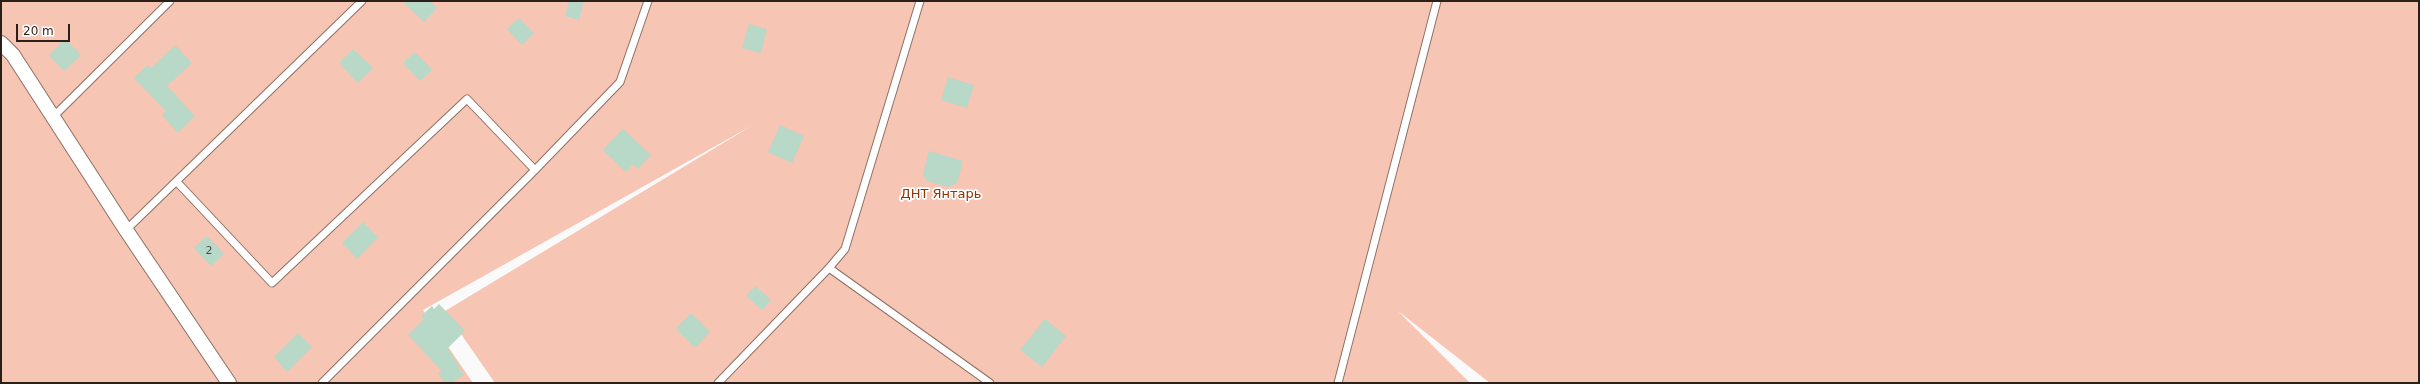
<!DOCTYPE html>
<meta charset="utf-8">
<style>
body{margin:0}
#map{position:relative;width:2420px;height:384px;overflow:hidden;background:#fafafa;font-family:"DejaVu Sans",sans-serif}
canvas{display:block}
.frame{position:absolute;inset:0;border:2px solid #2b1f1a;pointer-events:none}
.scale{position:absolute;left:16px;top:24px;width:54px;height:18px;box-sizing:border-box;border:2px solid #2b1f1a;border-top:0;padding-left:5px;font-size:12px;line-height:14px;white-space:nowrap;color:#2b1f1a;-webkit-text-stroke:3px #fff;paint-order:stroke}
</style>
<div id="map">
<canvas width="2420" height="384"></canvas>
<div class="frame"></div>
<div class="scale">20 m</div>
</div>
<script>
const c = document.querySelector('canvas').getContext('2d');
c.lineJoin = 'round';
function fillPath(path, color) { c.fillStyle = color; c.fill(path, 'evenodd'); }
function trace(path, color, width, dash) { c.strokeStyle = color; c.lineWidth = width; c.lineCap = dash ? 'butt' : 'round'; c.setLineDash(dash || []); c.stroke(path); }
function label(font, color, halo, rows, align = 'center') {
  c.font = font + ' "DejaVu Sans",sans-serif'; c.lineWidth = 3.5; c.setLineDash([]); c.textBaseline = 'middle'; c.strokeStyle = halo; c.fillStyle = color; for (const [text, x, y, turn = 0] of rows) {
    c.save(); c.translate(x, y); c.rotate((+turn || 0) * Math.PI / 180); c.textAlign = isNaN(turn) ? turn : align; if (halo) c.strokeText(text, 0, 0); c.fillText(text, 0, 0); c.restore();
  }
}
const green = new Path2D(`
 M1,1H2419V383H1490L1398,311L1470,383H495L445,311L753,125L423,310L473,383H1Z`);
const building = new Path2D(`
 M402,1H430L437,8L424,22Z
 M569,1H584L579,20L565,16Z
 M519,18L534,33L522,45L507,29Z
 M749,24L767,29L761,53L742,48Z
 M65,39L81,55L64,71L49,55Z
 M175,45L192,63L167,86L195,116L178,133L162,115L166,111L134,78L148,65L151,68Z
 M353,49L373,68L358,83L339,63Z
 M415,52L432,70L420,81L403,63Z
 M948,77L974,85L967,108L941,100Z
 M780,125L804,136L792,163L768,152Z
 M623,129L651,155L638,169L633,164L626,172L603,150Z
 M929,151L963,161L957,183L948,187L927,181L923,174Z
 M363,222L378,237L357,259L342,243Z
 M207,236L224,254L211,266L194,248Z
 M755,286L771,300L762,310L746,296Z
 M439,304L465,331L448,348L464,375L451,383H445L438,373L442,371L408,335L424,319L421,316L432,306L434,309Z
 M691,313L710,332L695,348L676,329Z
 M1045,319L1066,336L1042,367L1020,350Z
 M298,333L312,347L287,372L274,357Z`);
const service = new Path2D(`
 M53,117L170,1
 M177,182L272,283L467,99L535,170
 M126,230L362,1
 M829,268L845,249L920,1
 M322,383L535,170L620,82L648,1
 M718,383L829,268L990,383
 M1338,383L1437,1`);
const minor = new Path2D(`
 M1,43L13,55L126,230L229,383`);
const numberNames = [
 ["2",209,251]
];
const parkNames = [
 ["ДНТ Янтарь",941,195]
];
fillPath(green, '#f6c5b3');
fillPath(building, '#b8d8c8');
trace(service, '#8e7065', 9);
trace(minor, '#8e7065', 16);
trace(service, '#fff', 7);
trace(minor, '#fff', 14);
label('11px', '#4e4d46', null, numberNames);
label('13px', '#913507', '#fff', parkNames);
</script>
